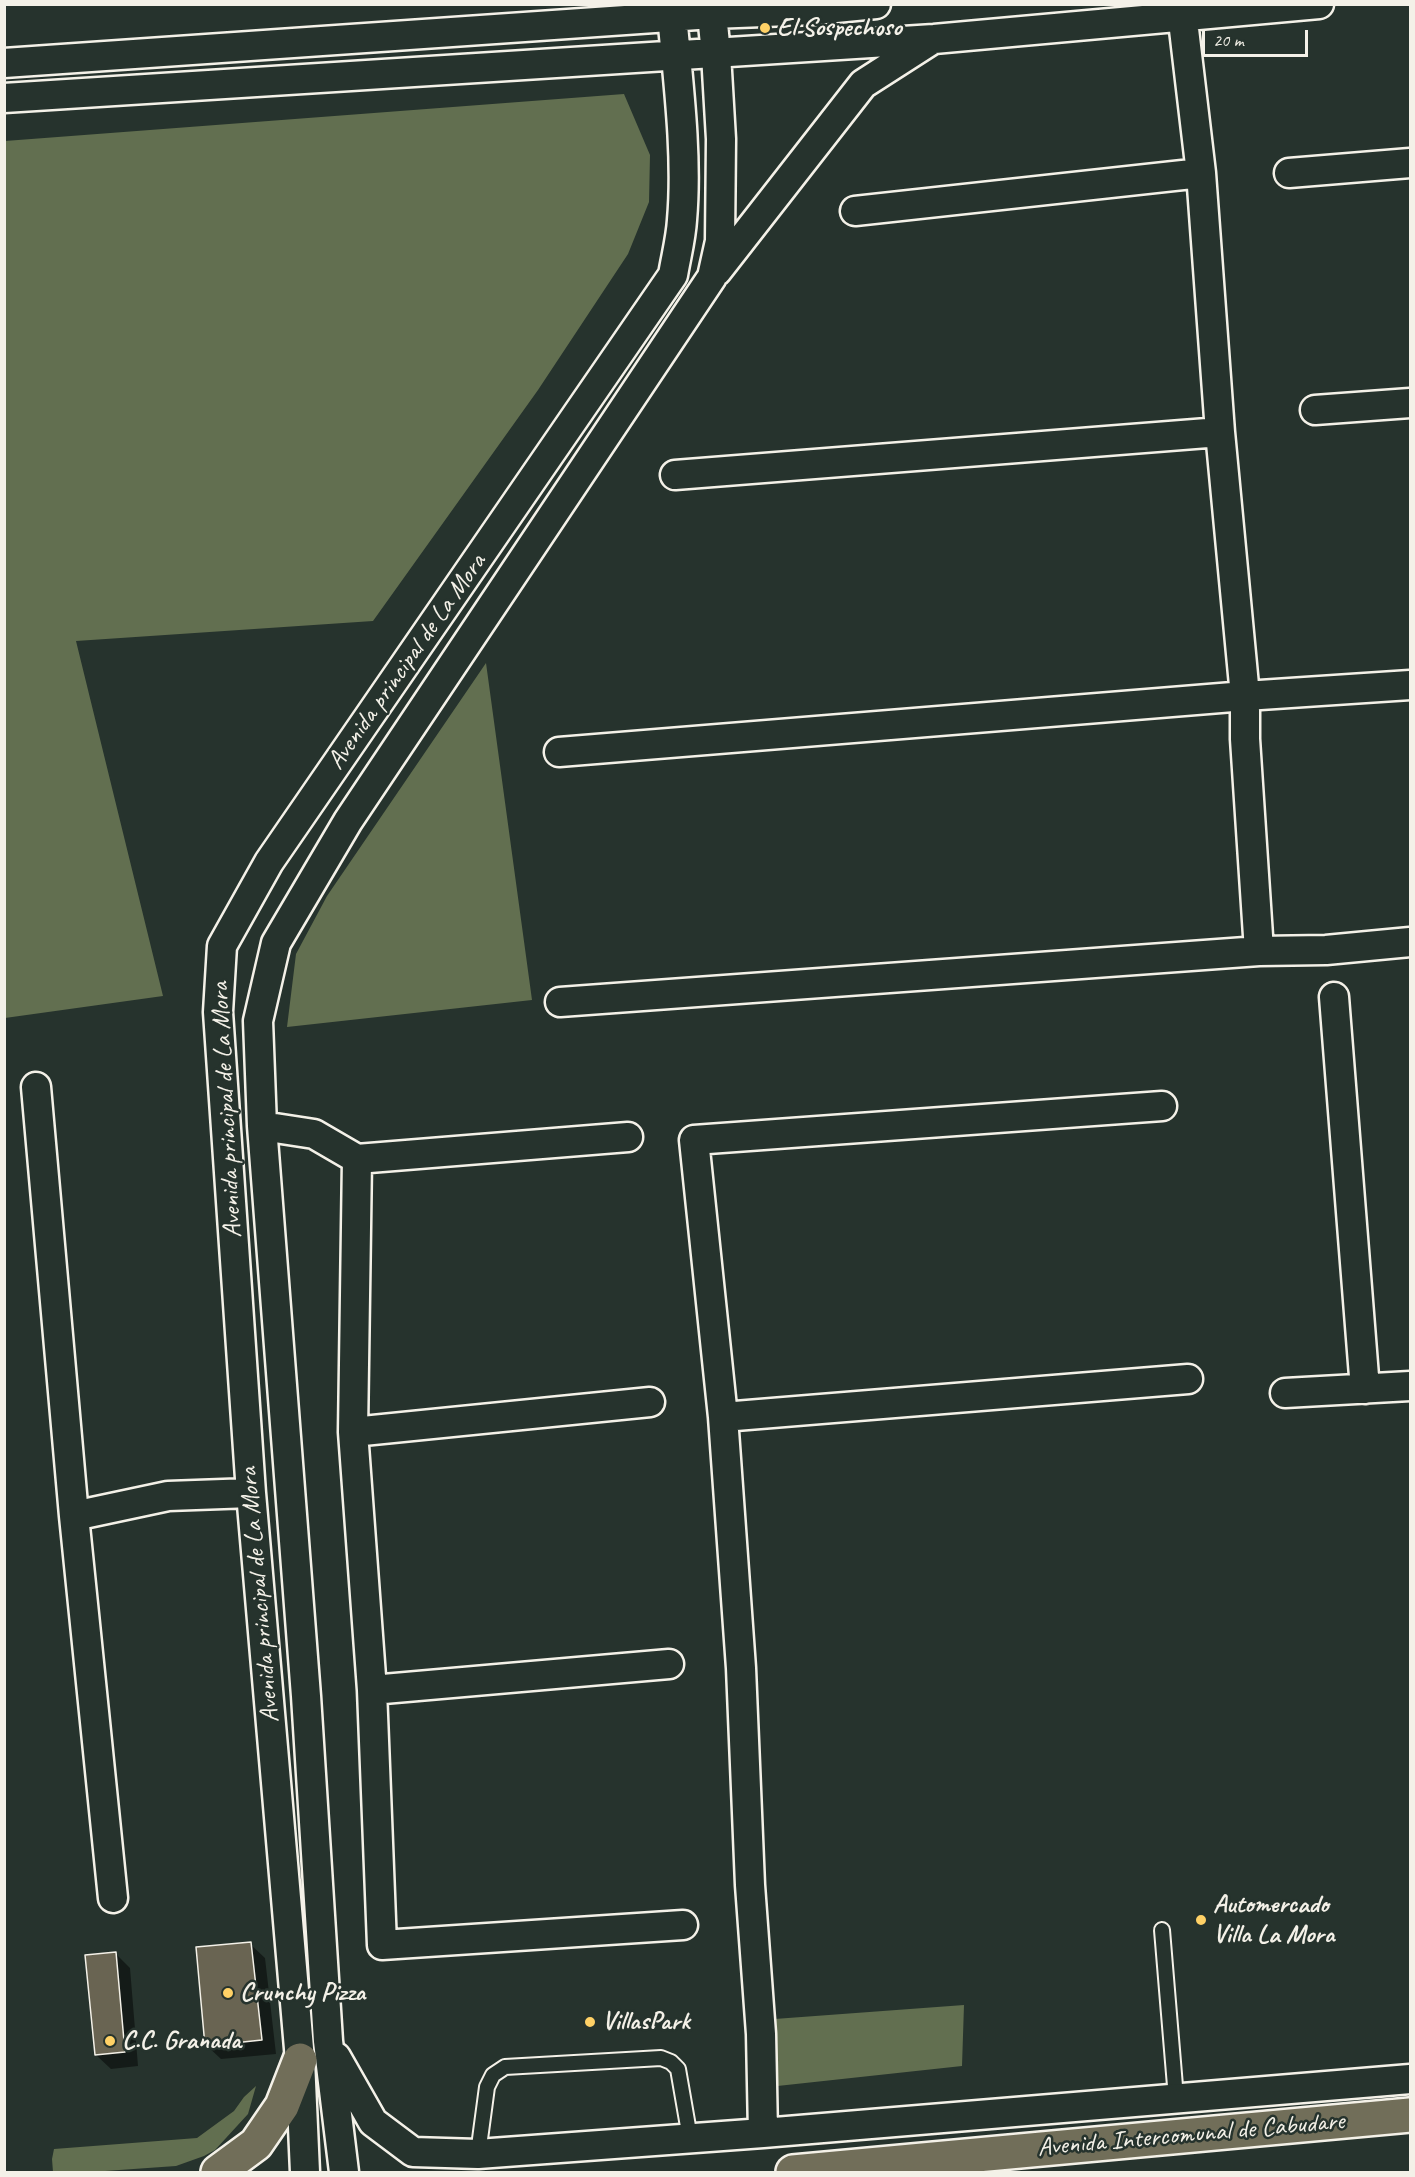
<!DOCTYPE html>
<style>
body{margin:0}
#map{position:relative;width:1415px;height:2177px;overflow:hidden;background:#26332d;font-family:Caveat,sans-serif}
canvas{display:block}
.frame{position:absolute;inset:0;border:6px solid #f4f1e8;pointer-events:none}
.scale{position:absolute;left:1202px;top:30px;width:106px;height:27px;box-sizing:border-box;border:3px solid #f4f1e8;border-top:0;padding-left:8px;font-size:18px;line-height:21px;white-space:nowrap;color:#f4f1e8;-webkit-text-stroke:4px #26332d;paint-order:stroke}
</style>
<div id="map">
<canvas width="1415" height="2177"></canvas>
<div class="frame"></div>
<div class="scale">20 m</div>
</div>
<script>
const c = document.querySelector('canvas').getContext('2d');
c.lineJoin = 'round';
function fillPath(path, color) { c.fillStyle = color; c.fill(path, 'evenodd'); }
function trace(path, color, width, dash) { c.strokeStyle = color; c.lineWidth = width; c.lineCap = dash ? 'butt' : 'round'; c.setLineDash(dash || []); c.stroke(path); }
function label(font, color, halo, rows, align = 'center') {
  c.font = font + ' Caveat,sans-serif'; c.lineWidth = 5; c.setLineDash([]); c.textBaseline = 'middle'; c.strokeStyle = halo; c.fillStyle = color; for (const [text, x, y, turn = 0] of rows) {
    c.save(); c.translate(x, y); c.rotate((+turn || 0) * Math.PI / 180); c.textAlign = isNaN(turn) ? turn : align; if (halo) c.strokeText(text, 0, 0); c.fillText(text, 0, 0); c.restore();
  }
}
const green = new Path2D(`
 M624,94L650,155L649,202L628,254L538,390L373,621L76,641L163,996L5,1018V141Z
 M486,663L532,1000L287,1027L296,954L327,896Z
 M964,2005L962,2066L759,2088L761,2020Z
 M256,2086L248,2114L215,2150L204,2156L176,2166L91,2172H53L52,2159L54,2149L197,2138L234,2111L244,2097Z`);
const shadow = new Path2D(`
 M250,1944L265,1958L276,2054L221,2059L206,2045Z
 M116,1954L130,1968L138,2066L111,2069L96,2055Z`);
const building = new Path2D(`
 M251,1942L262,2040L205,2046L196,1947Z
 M116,1952L125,2052L95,2055L85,1955Z`);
const service = new Path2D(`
 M1162,1930L1176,2098
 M478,2154L487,2087L493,2075L505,2067L661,2058L671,2062L678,2069L690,2138`);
const minor = new Path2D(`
 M4,63L712,14L815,10L876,4
 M4,98L934,39L1319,4
 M1289,173L1410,163
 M855,211L1201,173
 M717,271L863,84L930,41
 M1315,410L1410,403
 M675,475L1220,432
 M559,752L1245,696L1410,685
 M1259,951L1326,950L1410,942
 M1334,997L1365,1389
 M560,1002L1259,951L1245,739V696L1220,432L1201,173L1181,4
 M36,1087L74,1516L113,1898
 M262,1126L314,1134L357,1159L628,1137
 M357,1159L353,1432L372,1690L382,1945L683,1925
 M1285,1393L1410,1386
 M723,1417L1188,1379
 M353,1432L650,1402
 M74,1516L168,1496L251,1493
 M372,1690L669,1664
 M336,2057L373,2122L413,2152L478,2154L763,2133L1410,2079
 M763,2133L761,2034L750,1885L741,1668L723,1417L694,1140L1162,1106
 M305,2172L300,2060L251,1493L218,1012L222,946L269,862L673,275C676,257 681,238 682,220C688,152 677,73 671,4
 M344,2172L328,2041L306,1696L262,1126L258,1021L276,943L348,821L712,277L720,241L721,139L716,54L711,4`);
const trunk = new Path2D(`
 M218,2172L256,2144L282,2106L300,2060
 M793,2172L1410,2115`);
const markers = [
 [765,28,6,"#ffd166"],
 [1201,1920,6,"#ffd166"],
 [228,1993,6,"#ffd166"],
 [590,2022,6,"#ffd166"],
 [110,2041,6,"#ffd166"]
];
const poiNames = [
 ["El Sospechoso",777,28],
 ["Automercado",1213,1905],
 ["Villa La Mora",1213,1935],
 ["Crunchy Pizza",240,1993],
 ["VillasPark",602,2022],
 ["C.C. Granada",122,2041]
];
const streetNames = [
 ["Avenida principal de La Mora",407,662,-55],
 ["Avenida principal de La Mora",227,1110,-93],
 ["Avenida principal de La Mora",260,1595,-95],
 ["Avenida Intercomunal de Cabudare",1191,2135,-5]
];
fillPath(green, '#626f50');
fillPath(shadow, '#0007');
fillPath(building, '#696452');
trace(building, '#f4f1e8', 1.5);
trace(service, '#f4f1e8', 18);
trace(minor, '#f4f1e8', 33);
trace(trunk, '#f4f1e8', 38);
trace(service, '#26332d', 14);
trace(minor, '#26332d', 28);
trace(trunk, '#716e59', 33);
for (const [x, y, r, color] of markers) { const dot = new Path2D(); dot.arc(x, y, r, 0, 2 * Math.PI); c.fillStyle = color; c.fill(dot); trace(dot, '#26332d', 2); }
label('bold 26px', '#f4f1e8', '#26332d', poiNames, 'left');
label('26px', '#f4f1e8', '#26332d', streetNames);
</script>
